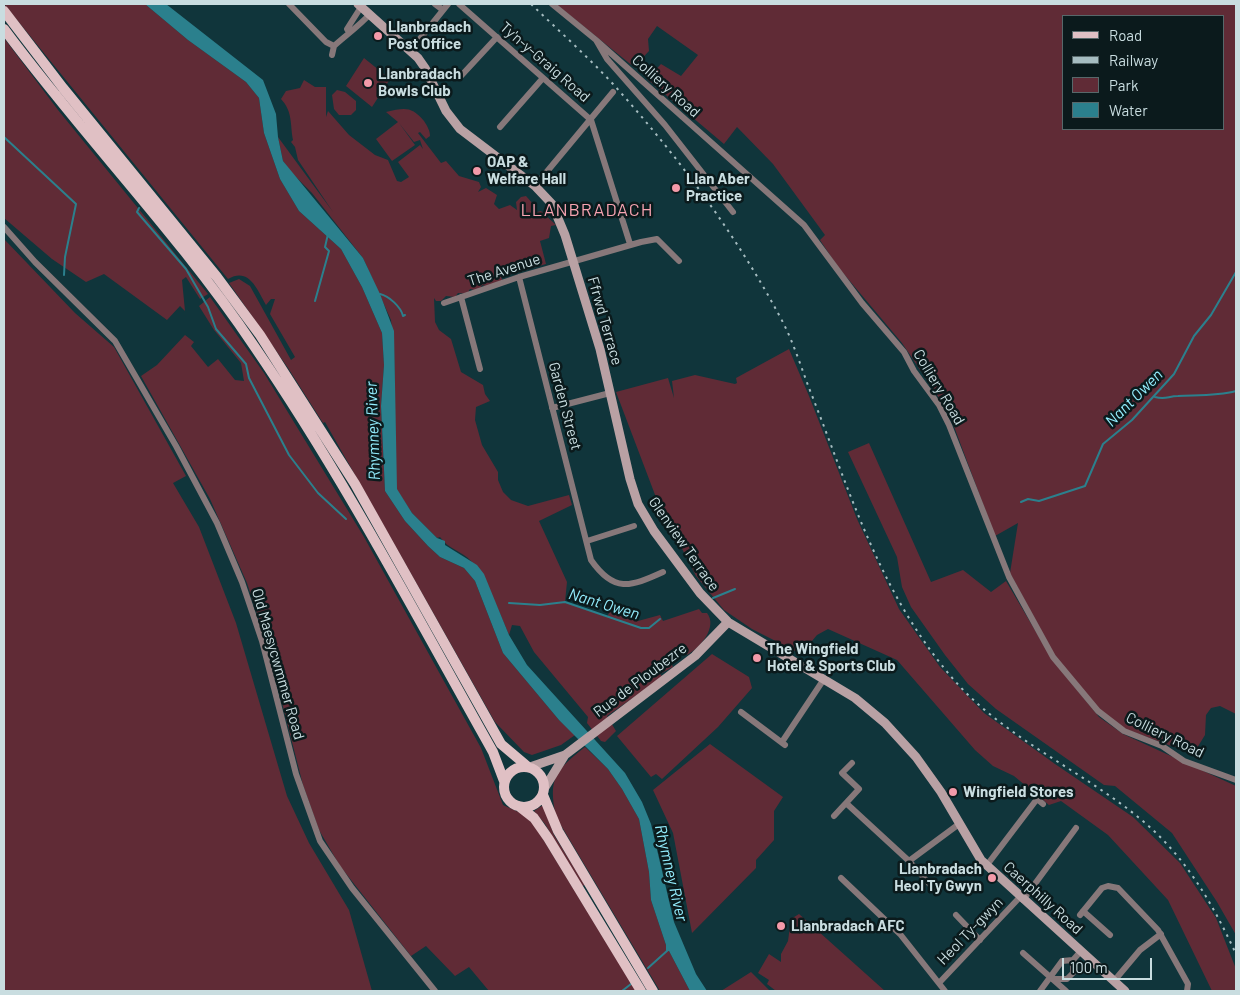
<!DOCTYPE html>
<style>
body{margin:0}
#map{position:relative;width:1240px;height:995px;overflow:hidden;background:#10353b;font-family:Barlow,sans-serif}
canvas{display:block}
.frame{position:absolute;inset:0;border:5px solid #c9dde0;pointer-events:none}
.legend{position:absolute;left:1062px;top:15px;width:162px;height:115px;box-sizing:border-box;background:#0b1a1c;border:1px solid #57686a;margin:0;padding:6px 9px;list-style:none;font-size:15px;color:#c9dde0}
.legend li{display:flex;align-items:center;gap:10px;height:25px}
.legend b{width:25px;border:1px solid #57686a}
.scale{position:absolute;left:1062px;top:958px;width:90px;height:22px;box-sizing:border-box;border:2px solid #c9dde0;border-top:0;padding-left:6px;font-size:15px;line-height:18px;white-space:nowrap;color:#c9dde0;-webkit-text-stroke:4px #0b1a1c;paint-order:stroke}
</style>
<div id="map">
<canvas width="1240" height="995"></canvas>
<div class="frame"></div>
<ul class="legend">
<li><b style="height:6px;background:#e0c0c4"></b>Road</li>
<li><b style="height:6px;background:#a5bcc0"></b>Railway</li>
<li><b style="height:14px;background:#602b36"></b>Park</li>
<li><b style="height:14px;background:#2b808d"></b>Water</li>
</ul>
<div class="scale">100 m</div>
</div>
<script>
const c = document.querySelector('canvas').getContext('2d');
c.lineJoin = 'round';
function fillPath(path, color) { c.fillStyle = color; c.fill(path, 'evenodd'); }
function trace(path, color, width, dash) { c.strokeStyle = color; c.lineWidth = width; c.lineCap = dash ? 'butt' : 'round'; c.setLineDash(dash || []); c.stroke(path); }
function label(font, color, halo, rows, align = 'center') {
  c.font = font + ' Barlow,sans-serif'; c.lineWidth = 5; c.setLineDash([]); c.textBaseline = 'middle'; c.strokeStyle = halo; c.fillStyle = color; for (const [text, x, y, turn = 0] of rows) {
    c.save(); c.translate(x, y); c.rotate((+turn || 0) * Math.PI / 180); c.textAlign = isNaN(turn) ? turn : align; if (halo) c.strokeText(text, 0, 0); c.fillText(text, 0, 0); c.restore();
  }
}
const green = new Path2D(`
 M4,4H145L188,40L246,82L259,98L264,133L280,179L299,211L341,249L362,287L382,333L384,365L381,406L385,491L405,521L428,546L440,557L464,568L475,581L503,653L559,720L575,735L561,745L532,755L524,752L495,722L325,422L323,423L288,368L229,283L239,279L250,286L291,360L295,357L270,314L275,299H271L266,305C257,289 249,267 228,279Z
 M556,4H1236V714L1220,706L1211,708L1206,715L1205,735L1197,748L1174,747L1125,729L1099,709L1055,656L1010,573L1018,523L995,536L949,413L902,343L838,267L820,240L825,235L773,164L737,127L724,144L647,79L661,64L681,76L698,55L657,26L648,39L649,51L634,67ZM1064,16H1224V129H1064Z
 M4,38L58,110L208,294L200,299L186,277L182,280L185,311L180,306L167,320L104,274L86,282L52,259L4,218Z
 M364,58L390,79L372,107L346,86Z
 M304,80L315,87H326V117L328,111L349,135L375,155L388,160L397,181L401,182L409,177L398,162L420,145L423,149L420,140L414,142L399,123L415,145L392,161L376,139L398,122L386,112C405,108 411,106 424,121C427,126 430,130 430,136L426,139L420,132L418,133L441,163L446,161L459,176L479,182L481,187L478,192L486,188L497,195L494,204L499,209L510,205L517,210L516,202L521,197L526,196L534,205L533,213L541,211L556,225L551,226L549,238L540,241L546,264L501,277L503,281L489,287L482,285L479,291L470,289L467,294L458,293L455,297L446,296L441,301H436L434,298L435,322L439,330L451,339L461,372L483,385L485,394L490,401L476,407L475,420L482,445L498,472V480L503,492L511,500L528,506L569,495L572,505L539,521L567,582L565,602L607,617L610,611L638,621L660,615L663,621L699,609L702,613H707C718,627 700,648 687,655L684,648L675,649L669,658L673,667L660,674L663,677L607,716L616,731L605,742L601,741L587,723L588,717L534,652L520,626L512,625L509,635C498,609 488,583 471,561C462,551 448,549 440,537L437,538L412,513L396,489L394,348L391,320L363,258L312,193L290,171L283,161L278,137L333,212L298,160L295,147L291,142L293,140C290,124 293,112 281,99L286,91L300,88Z
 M337,90L345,92L356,101V110L351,115H339L334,109L332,95Z
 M4,239L75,313L114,347L186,476L173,483L199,527L236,623L287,796L309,843L349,910L372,991H4Z
 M210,297L264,373L364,537L481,748L503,805L525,815L535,826L636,991H489L469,967L455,976L426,946L411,956L340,866L319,830L303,785L267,644L247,583L210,499L141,376L157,365L185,335L194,342L191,346L208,367L218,359L235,380L244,381L241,363L214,330L199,306Z
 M789,349L809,396L857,519L899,609L940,667L984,713L1055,764L1133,817L1180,863L1216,918L1236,969V991H1212L1168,900L1108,835L1061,801L1049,805L1014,776L993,766L975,750L897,660L828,629L817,635L801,654L752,629L724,610L696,576L657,500L616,392L668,378L674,398L672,381L695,375L735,384L737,383L736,378Z
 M869,443L931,582L963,570L991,592L1006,581L1052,659L1099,717L1123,734L1236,786V935L1217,902L1172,833L1115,786L1104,785L996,709L968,684L945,655L911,607L902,587L897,557L848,452Z
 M712,654L749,677L752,688L718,727L662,779L656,774L651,777L617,736Z
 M710,744L783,797L774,811V840L756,860V868L692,933L673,833L653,790Z
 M585,747L608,769L622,789L639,819L649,872L651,900L666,945V951H669L690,991H660L556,817C548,778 555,771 585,747Z
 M543,805L554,835L585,885L582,886L545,824L534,811Z
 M799,914L885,991H776L767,984L769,980L758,973L769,954L781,962V954L788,941L791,919Z
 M751,972L770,991H721Z`);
const water = new Path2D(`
 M145,4H166L263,80L276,114L278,137L283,161L363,258L380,294L394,331L397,489L412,513L437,538L445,541V545L477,565L484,574L509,635L527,665L625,773L642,802L651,824L674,922L696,974L707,991H690L669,951H666V945L651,900L649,872L639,819L622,789L608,769L559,720L503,653L475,581L464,568L440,557L428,546L405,521L385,491L381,406L384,365L382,333L362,287L341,249L299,211L280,179L264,133L259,98L246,82L188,40Z`);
const stream = new Path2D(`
 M4,137L76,204L65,257L64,275
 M139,208L137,212L186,269L208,307L216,329L246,364L249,378L289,455L318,493L346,519
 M380,294C389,296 401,307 403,316L405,315
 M315,301L329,251L325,247L328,234
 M1155,397C1166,400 1168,396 1178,396C1198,395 1217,396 1236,391
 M1021,502L1028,499L1039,501L1085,486L1103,444L1132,420L1174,374L1194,336L1211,315L1236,272
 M713,598L735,589
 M509,603L540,605L565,602L641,628H649L660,619
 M648,968L668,950
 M622,991L631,984`);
const street = new Path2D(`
 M289,4L326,42L334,46C346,35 358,27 370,14
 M435,4L443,10
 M459,4L591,120L630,244
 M552,4L596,40L607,59L665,125L733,212
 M349,32L347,29L361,7
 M596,40L804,225L862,303L904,352L914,371L939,405L949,425L1009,577L1053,657L1098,711L1124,731L1162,746L1184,761L1236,780
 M411,50L448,4
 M332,55L334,46
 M460,77L497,37
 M500,127L543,78
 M535,186L613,92
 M4,227L35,262L115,341L176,446L217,523L242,582L262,641L296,774L320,841L352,888L435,991
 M519,277L591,560C614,593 630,587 663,572
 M461,297L480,369
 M444,303L519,277L641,242L657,239L679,261
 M552,408L610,393
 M587,541L634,526
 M741,712L785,745
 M782,742L824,679
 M846,803L909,861
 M834,816L859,789L842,773L852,763
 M987,865L1037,799L1043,804
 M841,878L900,934L945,991
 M934,889L909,861L959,824
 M1023,900L1076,828
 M1083,911L1110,935
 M956,915L980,940
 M1080,915L1102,888L1108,886L1118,888L1158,930L1188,984L1187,991
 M1023,953L1066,991
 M1053,979H1067L1073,973V960
 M1114,981L1140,950L1161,934
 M939,983L1020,897
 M1040,991L1062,961L1073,960L1081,951`);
const secondary = new Path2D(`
 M358,4L418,58L425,68L446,111L460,129L535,186L552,204L565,235L600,349L630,479L638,504L654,531L700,593L728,622L855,698L885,723L916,757L941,792L981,860L1125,991
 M530,767L565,755
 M544,789L565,755L695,656L728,622`);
const primary = new Path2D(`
 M4,11L63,88L217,277L260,335L355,484L501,744L527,766
 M4,29C84,137 179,234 254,346C343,476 416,615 493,752L504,781
 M504 787a20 20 0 1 1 40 0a20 20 0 1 1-40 0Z
 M543,795L558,831L653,991
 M520,807L534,818L548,838L641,991`);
const rail = new Path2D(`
 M531,4C558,30 587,56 613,84C676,154 735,233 779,315C792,338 800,364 809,388C851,493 879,593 954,680C1005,738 1079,769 1138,817C1184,854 1212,902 1236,954`);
const markers = [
 [378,36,5,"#f39aa9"],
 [368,83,5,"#f39aa9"],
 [477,171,5,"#f39aa9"],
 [676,188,5,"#f39aa9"],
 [757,658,5,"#f39aa9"],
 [953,792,5,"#f39aa9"],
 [992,878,5,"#f39aa9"],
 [781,926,5,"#f39aa9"]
];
const poiNames = [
 ["Llanbradach",388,27],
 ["Post Office",388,44],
 ["Llanbradach",378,74],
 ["Bowls Club",378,91],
 ["OAP &",487,162],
 ["Welfare Hall",487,179],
 ["Llan Aber",686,179],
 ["Practice",686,196],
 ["The Wingfield",767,649],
 ["Hotel & Sports Club",767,666],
 ["Wingfield Stores",963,792],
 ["Llanbradach",982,869,"right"],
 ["Heol Ty Gwyn",982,886,"right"],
 ["Llanbradach AFC",791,926]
];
const streetNames = [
 ["Ty'n-y-Graig Road",545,62,41],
 ["Colliery Road",666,86,42],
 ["The Avenue",504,270,-18],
 ["Ffrwd Terrace",605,321,74],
 ["Colliery Road",939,387,59],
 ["Garden Street",565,406,75],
 ["Glenview Terrace",684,544,55],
 ["Old Maesycwmmer Road",278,664,74],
 ["Rue de Ploubezre",640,680,-37],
 ["Colliery Road",1165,735,26],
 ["Caerphilly Road",1043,898,42],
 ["Heol Ty-gwyn",970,931,-46]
];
const waterNames = [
 ["Nant Owen",1134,398,-45],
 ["Rhymney River",373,431,-92],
 ["Nant Owen",604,604,17],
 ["Rhymney River",671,873,77]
];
const quarterNames = [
 ["LLANBRADACH",587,210]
];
fillPath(green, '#602b36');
fillPath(water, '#2b808d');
trace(stream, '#2b808d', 2);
trace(street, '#87787a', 6);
trace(secondary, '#b9a1a4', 9);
trace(primary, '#e0c0c4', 10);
trace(rail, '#a5bcc0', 2, [2.5, 5]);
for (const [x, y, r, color] of markers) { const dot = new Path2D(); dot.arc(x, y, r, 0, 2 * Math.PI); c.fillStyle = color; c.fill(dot); trace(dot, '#0b1a1c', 2); }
label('bold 15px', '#c9dde0', '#0b1a1c', poiNames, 'left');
label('15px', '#c9dde0', '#0b1a1c', streetNames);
label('italic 16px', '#94eefe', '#0b1a1c', waterNames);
c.letterSpacing = '1px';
label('18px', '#f7a3b1', '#0b1a1c', quarterNames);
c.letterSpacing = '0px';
</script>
